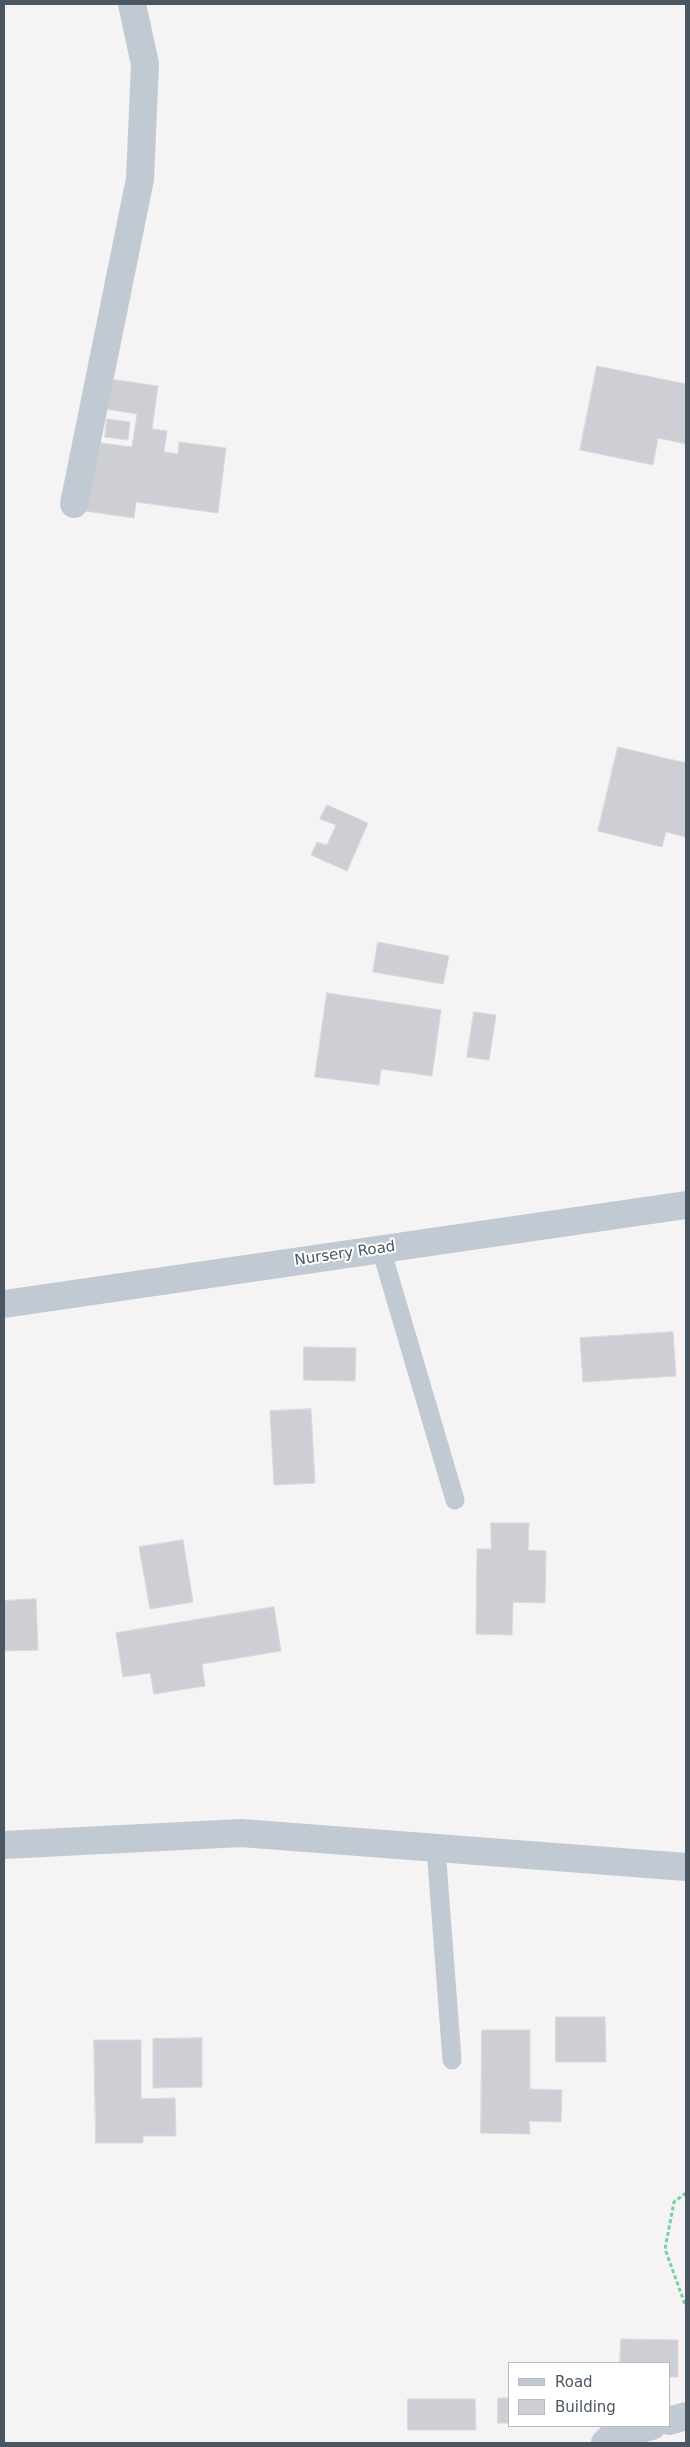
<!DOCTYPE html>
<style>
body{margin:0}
#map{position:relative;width:690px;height:2447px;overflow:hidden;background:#f5f3f3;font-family:"DejaVu Sans",sans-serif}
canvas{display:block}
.frame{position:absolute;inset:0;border:5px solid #4a5661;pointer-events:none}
.legend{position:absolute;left:508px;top:2362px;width:162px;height:65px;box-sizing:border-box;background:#fff;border:1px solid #b7bbc0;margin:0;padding:6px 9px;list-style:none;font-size:15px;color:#4a5661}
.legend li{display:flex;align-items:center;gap:10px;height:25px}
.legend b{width:25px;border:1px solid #b7bbc0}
</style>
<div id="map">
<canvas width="690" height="2447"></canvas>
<div class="frame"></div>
<ul class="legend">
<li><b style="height:6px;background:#c1cad2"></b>Road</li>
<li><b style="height:14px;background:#cdcfd5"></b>Building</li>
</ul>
</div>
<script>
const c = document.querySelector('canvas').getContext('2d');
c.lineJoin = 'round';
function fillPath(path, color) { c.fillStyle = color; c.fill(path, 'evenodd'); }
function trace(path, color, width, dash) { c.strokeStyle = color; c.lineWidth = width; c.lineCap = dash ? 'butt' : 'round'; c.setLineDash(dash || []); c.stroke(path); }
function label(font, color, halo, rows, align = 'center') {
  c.font = font + ' "DejaVu Sans",sans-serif'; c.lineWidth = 4; c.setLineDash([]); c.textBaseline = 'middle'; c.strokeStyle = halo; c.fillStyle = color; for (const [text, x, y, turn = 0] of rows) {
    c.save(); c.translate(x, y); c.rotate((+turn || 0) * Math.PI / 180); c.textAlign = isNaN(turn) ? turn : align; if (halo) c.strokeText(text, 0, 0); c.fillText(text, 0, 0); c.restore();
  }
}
const building = new Path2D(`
 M597,366L686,384V444L658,438L653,465L580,450Z
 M103,378L158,386L152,429L167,431L164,452L178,454L179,442L226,448L218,513L136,502L134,518L85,511L94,442L132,447L137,414L99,408Z
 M107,419L130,422L128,440L105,437Z
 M618,747L686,763V837L666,832L662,847L598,831Z
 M327,805L368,823L347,871L311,855L317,842L327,845L336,825L320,819Z
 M378,942L449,956L443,984L373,972Z
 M327,993L441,1010L432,1076L381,1069L379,1085L315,1077Z
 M474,1012L496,1015L489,1060L467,1057Z
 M673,1332L676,1376L583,1382L580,1338Z
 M304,1347L356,1348L355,1381L304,1380Z
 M311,1409L315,1483L274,1485L270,1411Z
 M491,1523H529L528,1550L546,1551L545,1603L513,1602L512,1635L476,1634L477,1549H491Z
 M183,1540L193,1602L150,1609L139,1547Z
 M36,1599L38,1650L4,1651V1601Z
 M274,1607L281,1651L202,1664L205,1686L154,1694L150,1673L123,1677L116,1633Z
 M556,2017H605L606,2062H556Z
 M482,2030H530V2089L562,2090L561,2122L529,2121L530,2134L481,2133Z
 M202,2038V2087L153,2088V2039Z
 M94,2040H141V2099L175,2098L176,2136H143V2143H96Z
 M621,2339L678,2340V2377H669V2363H620Z
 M498,2398H509V2423H498Z
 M408,2399H475L476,2430H408Z`);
const path = new Path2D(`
 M686,2193L674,2202L665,2249L686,2307`);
const lane = new Path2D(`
 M381,1249L455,1500
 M436,1848L452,2060`);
const street = new Path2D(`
 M74,504L140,179L145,64L132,4
 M4,1304L686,1205
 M4,1845L241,1833L686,1867
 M669,2421L686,2416
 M605,2443L611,2437L652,2426`);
const streetNames = [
 ["Nursery Road",345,1254,-8]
];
fillPath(building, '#cdcfd5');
trace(building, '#d7d9de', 1);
trace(path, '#7ad0a6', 3, [4, 2.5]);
trace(lane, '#c1cad2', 19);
trace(street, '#c1cad2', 28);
label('15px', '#4a5661', '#fff', streetNames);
</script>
